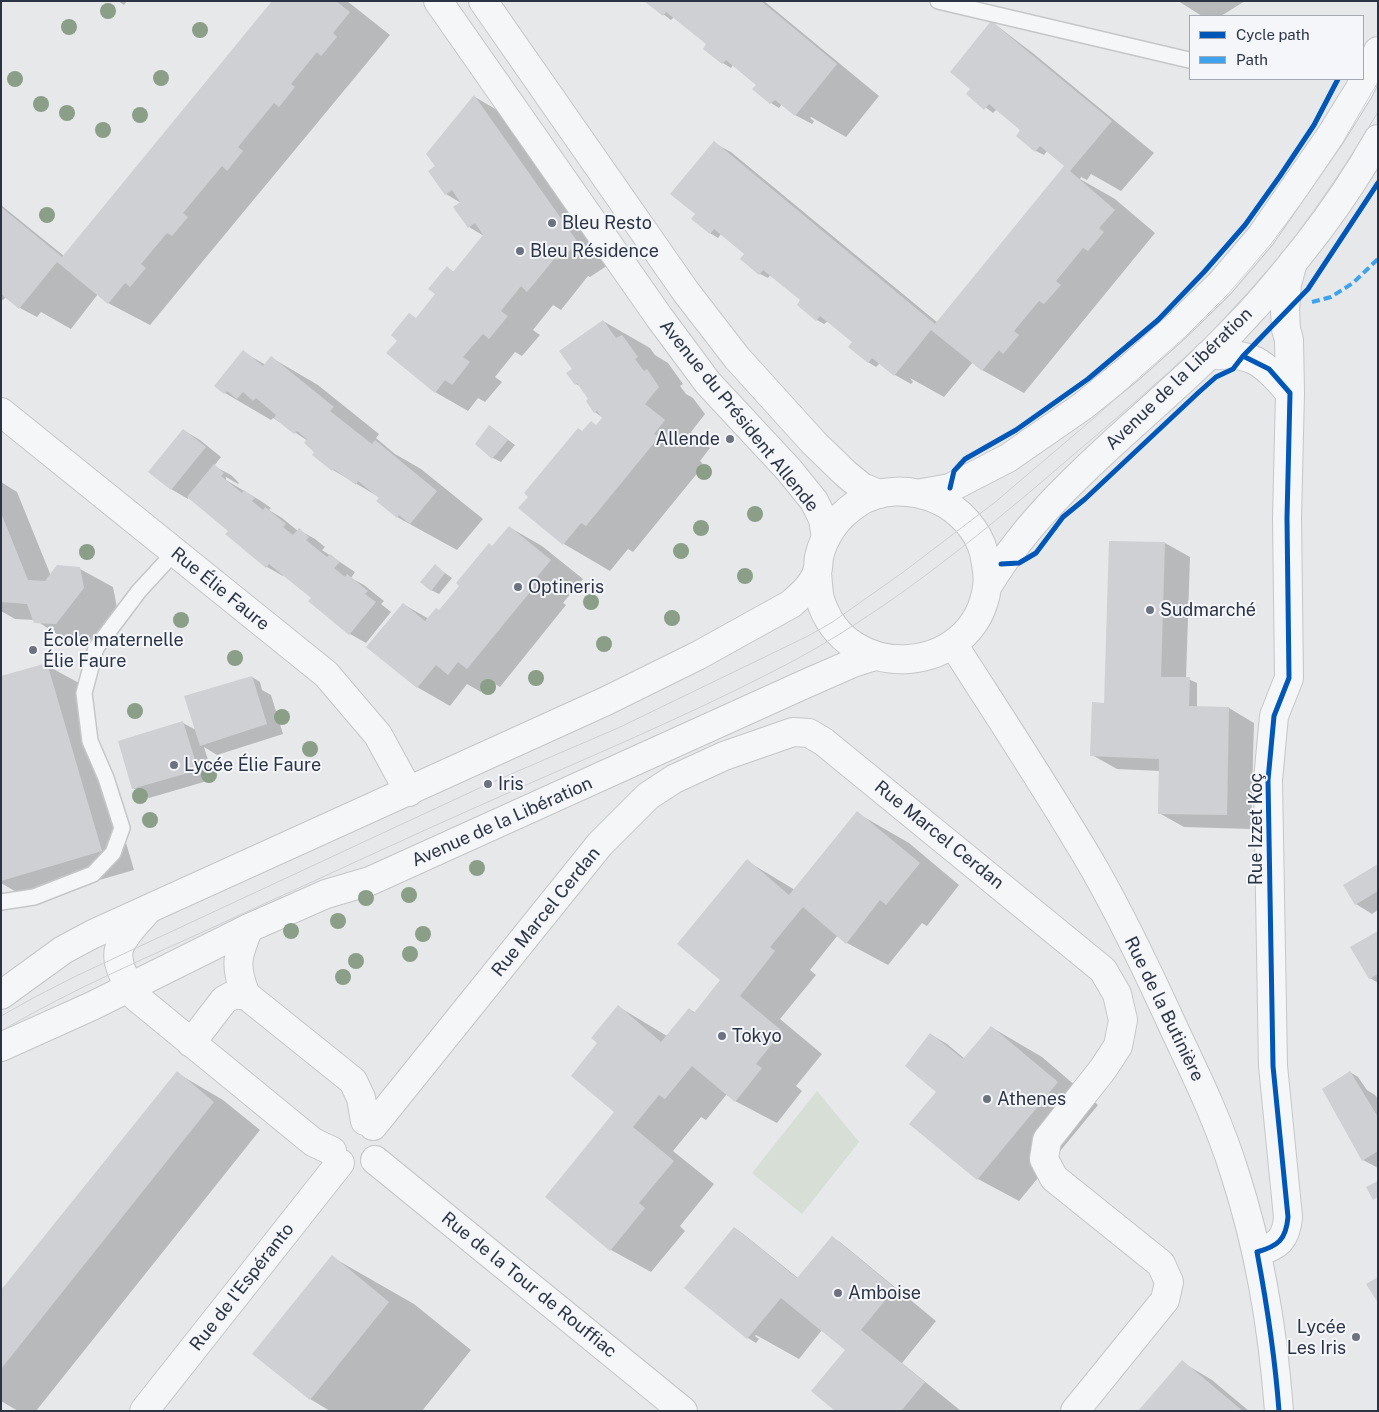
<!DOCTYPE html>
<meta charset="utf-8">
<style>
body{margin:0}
#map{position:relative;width:1379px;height:1412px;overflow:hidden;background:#e6e8ea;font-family:"Public Sans",sans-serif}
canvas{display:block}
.frame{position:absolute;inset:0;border:2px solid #2b3445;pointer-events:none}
.legend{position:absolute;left:1189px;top:15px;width:175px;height:65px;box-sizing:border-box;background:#f4f6f9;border:1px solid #a4a8b1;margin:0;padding:6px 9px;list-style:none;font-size:15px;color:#2b3445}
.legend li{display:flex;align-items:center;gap:10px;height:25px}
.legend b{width:25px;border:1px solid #a4a8b1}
</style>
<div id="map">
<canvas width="1379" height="1412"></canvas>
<div class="frame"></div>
<ul class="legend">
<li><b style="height:6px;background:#0057b8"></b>Cycle path</li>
<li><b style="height:6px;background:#3ea3ec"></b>Path</li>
</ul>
</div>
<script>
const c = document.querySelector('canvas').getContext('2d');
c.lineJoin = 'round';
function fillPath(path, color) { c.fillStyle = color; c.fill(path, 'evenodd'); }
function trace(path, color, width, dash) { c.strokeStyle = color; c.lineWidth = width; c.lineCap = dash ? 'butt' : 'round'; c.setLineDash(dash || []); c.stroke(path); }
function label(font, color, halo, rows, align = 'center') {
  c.font = font + ' "Public Sans",sans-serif'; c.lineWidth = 4; c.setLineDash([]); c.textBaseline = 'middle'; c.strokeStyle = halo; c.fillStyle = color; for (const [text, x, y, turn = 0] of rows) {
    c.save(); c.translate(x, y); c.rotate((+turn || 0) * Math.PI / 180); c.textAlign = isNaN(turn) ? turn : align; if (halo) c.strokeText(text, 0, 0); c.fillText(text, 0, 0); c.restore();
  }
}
const green = new Path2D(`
 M817,1091L859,1142L802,1214L752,1173Z`);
const shadow = new Path2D(`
 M118,1H127L124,5Z
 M273,1H347L390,35L150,325L108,303L98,294L71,329L41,312L37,317L20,308L6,297L3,300L1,299V205L64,256Z
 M646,1H764L879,96L846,137L811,117L810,118L814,121L812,124L795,115L782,104L779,108L771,103L761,89L733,65L731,68L723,63L705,49L712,48L674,17L671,20Z
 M1178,1H1245L1221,16H1202Z
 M992,22L1034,54L1154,153L1121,191L1091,174L1087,180L1081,177L1080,179L1115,199L1155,233L1024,393L982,370L973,362L944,397L910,378L913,382L911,384L895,375L880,363L876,367L868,362L857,346L828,321L824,324L817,320L806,304L771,274L768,278L760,274L742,259L746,254L721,234L718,238L710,233L695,216L714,143L731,152L938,323L1066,166L1047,151L1044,155L1036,151L1018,136L1026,135L997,109L993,113L967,93L970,90Z
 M475,97L507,116L611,263L590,277L588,276L561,310L553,305L533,330L540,335L522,356L515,352L495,377L502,382L485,402L478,398L468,411L435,392L417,319L436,294L447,268L454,272L484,236L469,227L461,203L446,194L437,167Z
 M603,321L650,348L655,355L668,363L683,384L680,386L686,394L693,398L705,414L691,432L710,448L700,461L704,465L633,552L628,549L610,571L564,544L520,508L583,432L597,426L603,418L595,412L587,401L590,399L582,387L576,384L573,369Z
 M243,352L266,365L272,358L318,385L379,434L376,438L395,454L421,469L483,519L457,550L397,517L379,497L333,470L314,455L316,451L308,441L284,425L273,418L271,420L225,393L216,386Z
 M490,426L515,445L501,462L493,458Z
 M183,430L200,440L221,457L214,466L231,475L239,483L238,484L226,477V480L261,501L271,508L269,510L282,518L298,531L299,530L315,539L325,547L322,550L355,572L351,578L364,585L384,601L381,604L391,612L366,643L350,634L312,597L284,575L283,576L267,567L227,534L230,531L189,497L188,499L171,489Z
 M1,482L17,492L51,576L80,569L113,587L117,608L89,642L68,641L35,620L15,619L1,611Z
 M509,527L542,546L583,579L563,603L566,605L500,687L490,681L481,692L467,684L450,706L417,687L403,604L429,619L440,612Z
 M1165,543L1190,557L1186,678L1197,683V707L1229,708L1254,723L1251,829L1184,827L1159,813L1160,771L1117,769L1092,755L1105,704Z
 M435,566L452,578L439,594L431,590Z
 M46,665L79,683L134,870L30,900L1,883V678Z
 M252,677L260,682L262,690L271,695L283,734L217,755L204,747L214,779L149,798L133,788L183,723L196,730Z
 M857,813L909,843L959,885L927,926L922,923L888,965L847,943L838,935L810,970L816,975L780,1019L822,1054L796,1086L802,1091L777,1123L735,1101L727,1094L706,1120L701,1117L673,1151L714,1184L680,1226L685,1231L651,1272L611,1250L616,1112L597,1045L619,1007L667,1036L689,1009L696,1013L720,982L747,861L795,890Z
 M1378,866V910L1372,914L1356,904Z
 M1378,932V983L1370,978Z
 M991,1027L1042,1057L1098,1105L1019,1201L978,1179L938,1092L930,1034L947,1044L965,1059Z
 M1350,1072L1358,1077L1367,1090L1375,1095L1378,1099V1168L1363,1160Z
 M177,1073L223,1100L260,1130L36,1411H18L1,1401V1292Z
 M735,1228L742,1233L798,1278L832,1238L840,1242L936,1321L902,1363L961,1411H837L846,1350L822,1330L799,1359L756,1335L755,1336L759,1339L756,1343L748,1338L686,1288Z
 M332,1257L414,1304L471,1350L422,1411H330L310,1399Z
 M1182,1362L1212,1380L1249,1411H1140Z`);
const building = new Path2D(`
 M272,1H336L350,12L333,33L337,37L321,56L317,52L291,84L295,87L279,107L274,103L238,147L243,151L227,171L222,166L183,213L188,217L172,236L167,233L141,264L146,268L130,287L125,283L108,304L57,262L19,309L1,294V207L62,257Z
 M644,1H761L837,64L795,116L775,100L770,104L752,89L756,85L726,60L722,64L703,49L706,44L666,12L663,16Z
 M991,21L1112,121L1070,171L1115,210L1099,228L1104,232L1088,251L1083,248L1056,281L1061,285L1044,304L1039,301L1014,331L1019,335L1003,354L999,350L982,371L931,330L894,376L872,358L868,363L848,347L852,342L820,316L816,321L797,305L800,300L763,270L759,275L740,259L744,254L714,229L710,234L691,219L695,214L670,194L714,141L935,324L1064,166L1040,146L1035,152L1016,136L1020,130L989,104L984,110L966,94L970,89L950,72Z
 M474,95L579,244L557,260L555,258L527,292L521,286L501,311L508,316L489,339L483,334L463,357L470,362L452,385L445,380L435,393L386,353L397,341L391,335L409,313L416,318L435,294L428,289L447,266L453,272L483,235L475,223L468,228L453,207L460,202L452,190L445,195L428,171L435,166L426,154Z
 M603,320L616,338L622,335L638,357L635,359L644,371L647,369L659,387L645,404L665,420L654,434L659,437L586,526L581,523L563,545L518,508L528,497L524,493L578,428L582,431L591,421L596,425L602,418L597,411L594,413L586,401L588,399L577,383L575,385L566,373L572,369L559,351Z
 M243,350L263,366L271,356L334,407L330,411L372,444L375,440L437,491L410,524L399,515L397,518L376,501L379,498L358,481L356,485L334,469L332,471L312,455L314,452L304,443L307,439L297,431L294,434L274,418L276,415L256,398L253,401L243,392L237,399L227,391L224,394L214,386Z
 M489,425L508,440L492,459L475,444Z
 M183,429L206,447L171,490L148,472Z
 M214,464L224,473L221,476L242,493L244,490L255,498L252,501L263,510L265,507L286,524L283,527L293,535L299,528L309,537L306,540L327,557L330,554L340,562L334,568L345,577L347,574L368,591L365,594L376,602L349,635L308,601L311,598L269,564L266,568L225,534L228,531L187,497Z
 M1,513L28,580L45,581L57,565L80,567L84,588L56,624L34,623L27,604L1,602Z
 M509,526L551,560L532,583L535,586L467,669L458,662L448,675L436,665L417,688L366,647L403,603L425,621L436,608L439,610L459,586L456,583L489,543L492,546Z
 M1109,541L1165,542L1161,677H1190L1189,706L1229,707L1227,815L1158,814L1159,759L1090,756L1092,702L1104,703Z
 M435,564L445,573L431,591L420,582Z
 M47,663L102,851L1,881V676Z
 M252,676L267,724L200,746L184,696Z
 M183,721L198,770L132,789L118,741Z
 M857,811L920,863L886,905L880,900L846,944L803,907L770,947L775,951L740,996L782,1031L756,1064L762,1068L735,1102L692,1066L665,1099L659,1095L633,1127L674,1161L639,1203L645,1208L610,1251L545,1197L614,1112L571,1076L597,1043L591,1038L618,1005L661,1042L689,1008L694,1013L720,980L677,944L747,859L789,895Z
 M1378,864V891L1355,905L1343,885Z
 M1378,931V974L1369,979L1350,947Z
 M991,1026L1058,1082L977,1180L909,1124L936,1092L905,1066L930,1033L963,1059Z
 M177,1071L214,1102L1,1369V1290Z
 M1350,1071L1378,1117V1151L1362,1161L1322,1089Z
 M1378,1181V1197L1373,1200L1366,1187Z
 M734,1227L797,1278L832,1236L895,1288L861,1330L925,1382L901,1411H835L811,1391L845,1350L781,1298L747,1339L684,1288Z
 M332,1255L389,1302L310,1400L252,1354Z
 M1378,1277V1303L1366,1284Z
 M1182,1360L1238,1407L1243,1411H1138Z`);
const service = new Path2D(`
 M938,1L1189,60
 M1,902L34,897L93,874L113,853L122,828L106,778L90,741L84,693L96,648L139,591L174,553`);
const minor = new Path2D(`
 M438,1L659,317L708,383L789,470L814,501L823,519L826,538
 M483,1L686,292L737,358L814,443L846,474L862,487L879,494
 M1207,356C1251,350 1263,362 1290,393
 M1,412L326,674L378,735L409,792
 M953,644C1001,719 1050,793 1095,870C1125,923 1151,978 1176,1033C1198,1079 1220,1125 1235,1174C1260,1251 1273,1330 1279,1411
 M147,911C138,921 128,931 122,942C111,959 127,983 136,997L313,1142L332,1151
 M249,928C237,956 234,966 246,995L353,1081L361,1098L365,1121
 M191,1043L224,1000L233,995H246
 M373,1126L600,844L648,796L674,779L724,756L793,732L809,733L824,742L1103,970L1117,994L1123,1020L1118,1046L1103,1069L1047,1140L1044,1159L1054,1178L1161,1264L1169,1282L1165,1300L1075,1411
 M375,1160L683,1411
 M1257,1252C1278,1246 1286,1240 1288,1217L1273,1066L1268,780L1274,716L1289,678L1287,518L1290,393L1289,340L1286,329L1285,310L1287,284L1293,262
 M144,1411L340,1163`);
const tertiary = new Path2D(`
 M922,493L950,488L1008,458L1083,406L1129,369L1176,327L1220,284L1261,236L1331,135L1359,90L1378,51
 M987,587C1042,495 1132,430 1208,356C1273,291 1333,220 1378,139
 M1,995L63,950L93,934L606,701L699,655L791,604C801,595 813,585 817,572C819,567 818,561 819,557C824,535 838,517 855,505C880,487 912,489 938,500C960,510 978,530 984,553C986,564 989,576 987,587C975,676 846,686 820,599C818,591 818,581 817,573
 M1,1047L92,1006L249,928L326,894L370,881L805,684L853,663L875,656`);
const tram = new Path2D(`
 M1,1016L35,997L76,976L488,784L618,728L806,637L831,623L902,573L994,503L1094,418L1186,336L1229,293L1271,244L1308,194L1343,142L1378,82
 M1,1031C74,988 153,955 229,920C319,879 408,837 499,797C589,757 680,719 768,674C869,624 959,552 1044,480C1110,423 1179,367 1239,304C1292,246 1337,180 1378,112`);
const quiet = new Path2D(`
 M1312,302L1331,297L1353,283L1378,259`);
const cycleway = new Path2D(`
 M1243,356L1269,369L1290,393L1287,518L1289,678L1274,716L1268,780L1273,1066L1288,1217C1286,1240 1278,1246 1257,1252C1267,1305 1275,1357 1279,1411
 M950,488L954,471L965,459L1016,430L1088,379L1158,320L1204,272L1245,225L1280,176L1314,125L1338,79
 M1001,564L1019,563L1036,553L1063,517L1085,499L1199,392L1216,377L1233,369L1243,356L1308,289L1378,183`);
const trees = [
 [108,11],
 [69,27],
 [200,30],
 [161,78],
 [15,79],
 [41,104],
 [67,113],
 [140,115],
 [103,130],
 [47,215],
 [704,472],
 [755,514],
 [701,528],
 [681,551],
 [87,552],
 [745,576],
 [591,602],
 [672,618],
 [181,620],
 [604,644],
 [235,658],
 [536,678],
 [488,687],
 [135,711],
 [282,717],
 [310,749],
 [209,775],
 [140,796],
 [150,820],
 [477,868],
 [409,895],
 [366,898],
 [338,921],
 [291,931],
 [423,934],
 [410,954],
 [356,961],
 [343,977]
];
const markers = [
 [552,223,5,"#6c737f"],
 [520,251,5,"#6c737f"],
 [730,439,5,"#6c737f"],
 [518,587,5,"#6c737f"],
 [1150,610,5,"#6c737f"],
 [33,650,5,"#6c737f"],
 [174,765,5,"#6c737f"],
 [488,784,5,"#6c737f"],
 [722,1036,5,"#6c737f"],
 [987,1099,5,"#6c737f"],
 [838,1293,5,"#6c737f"],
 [1356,1337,5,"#6c737f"]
];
const poiNames = [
 ["Bleu Resto",562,223],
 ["Bleu Résidence",530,251],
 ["Allende",720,439,"right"],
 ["Optineris",528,587],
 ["Sudmarché",1160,610],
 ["École maternelle",43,640],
 ["Élie Faure",43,661],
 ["Lycée Élie Faure",184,765],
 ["Iris",498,784],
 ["Tokyo",732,1036],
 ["Athenes",997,1099],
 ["Amboise",848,1293],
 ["Lycée",1346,1327,"right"],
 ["Les Iris",1346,1348,"right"]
];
const streetNames = [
 ["Avenue de la Libération",1179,379,-44],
 ["Avenue du Président Allende",739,416,51],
 ["Rue Élie Faure",220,589,39],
 ["Avenue de la Libération",502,822,-24],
 ["Rue Izzet Koç",1256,829,-90],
 ["Rue Marcel Cerdan",939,835,39],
 ["Rue Marcel Cerdan",546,912,-51],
 ["Rue de la Butinière",1164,1009,64],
 ["Rue de la Tour de Rouffiac",529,1285,39],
 ["Rue de l'Espéranto",242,1287,-52]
];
fillPath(green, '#d6ded6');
fillPath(shadow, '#0003');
fillPath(building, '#ced0d3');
trace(service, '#c4c6c8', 18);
trace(minor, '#c4c6c8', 30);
trace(tertiary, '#c4c6c8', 30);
trace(service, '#f5f6f7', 15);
trace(minor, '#f5f6f7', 28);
trace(tertiary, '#f5f6f7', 28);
trace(tram, '#cecfd2', 1);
trace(quiet, '#3ea3ec', 4, [8, 4]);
trace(cycleway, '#0057b8', 5);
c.fillStyle = '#8a9e88';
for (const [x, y] of trees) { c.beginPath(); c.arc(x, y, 8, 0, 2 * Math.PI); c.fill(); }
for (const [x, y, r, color] of markers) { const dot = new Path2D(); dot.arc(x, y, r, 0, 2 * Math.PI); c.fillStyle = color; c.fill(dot); trace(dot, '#f4f6f9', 2); }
label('18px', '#2b3445', '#f4f6f9', poiNames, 'left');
label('18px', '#2b3445', '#f4f6f9', streetNames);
</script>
